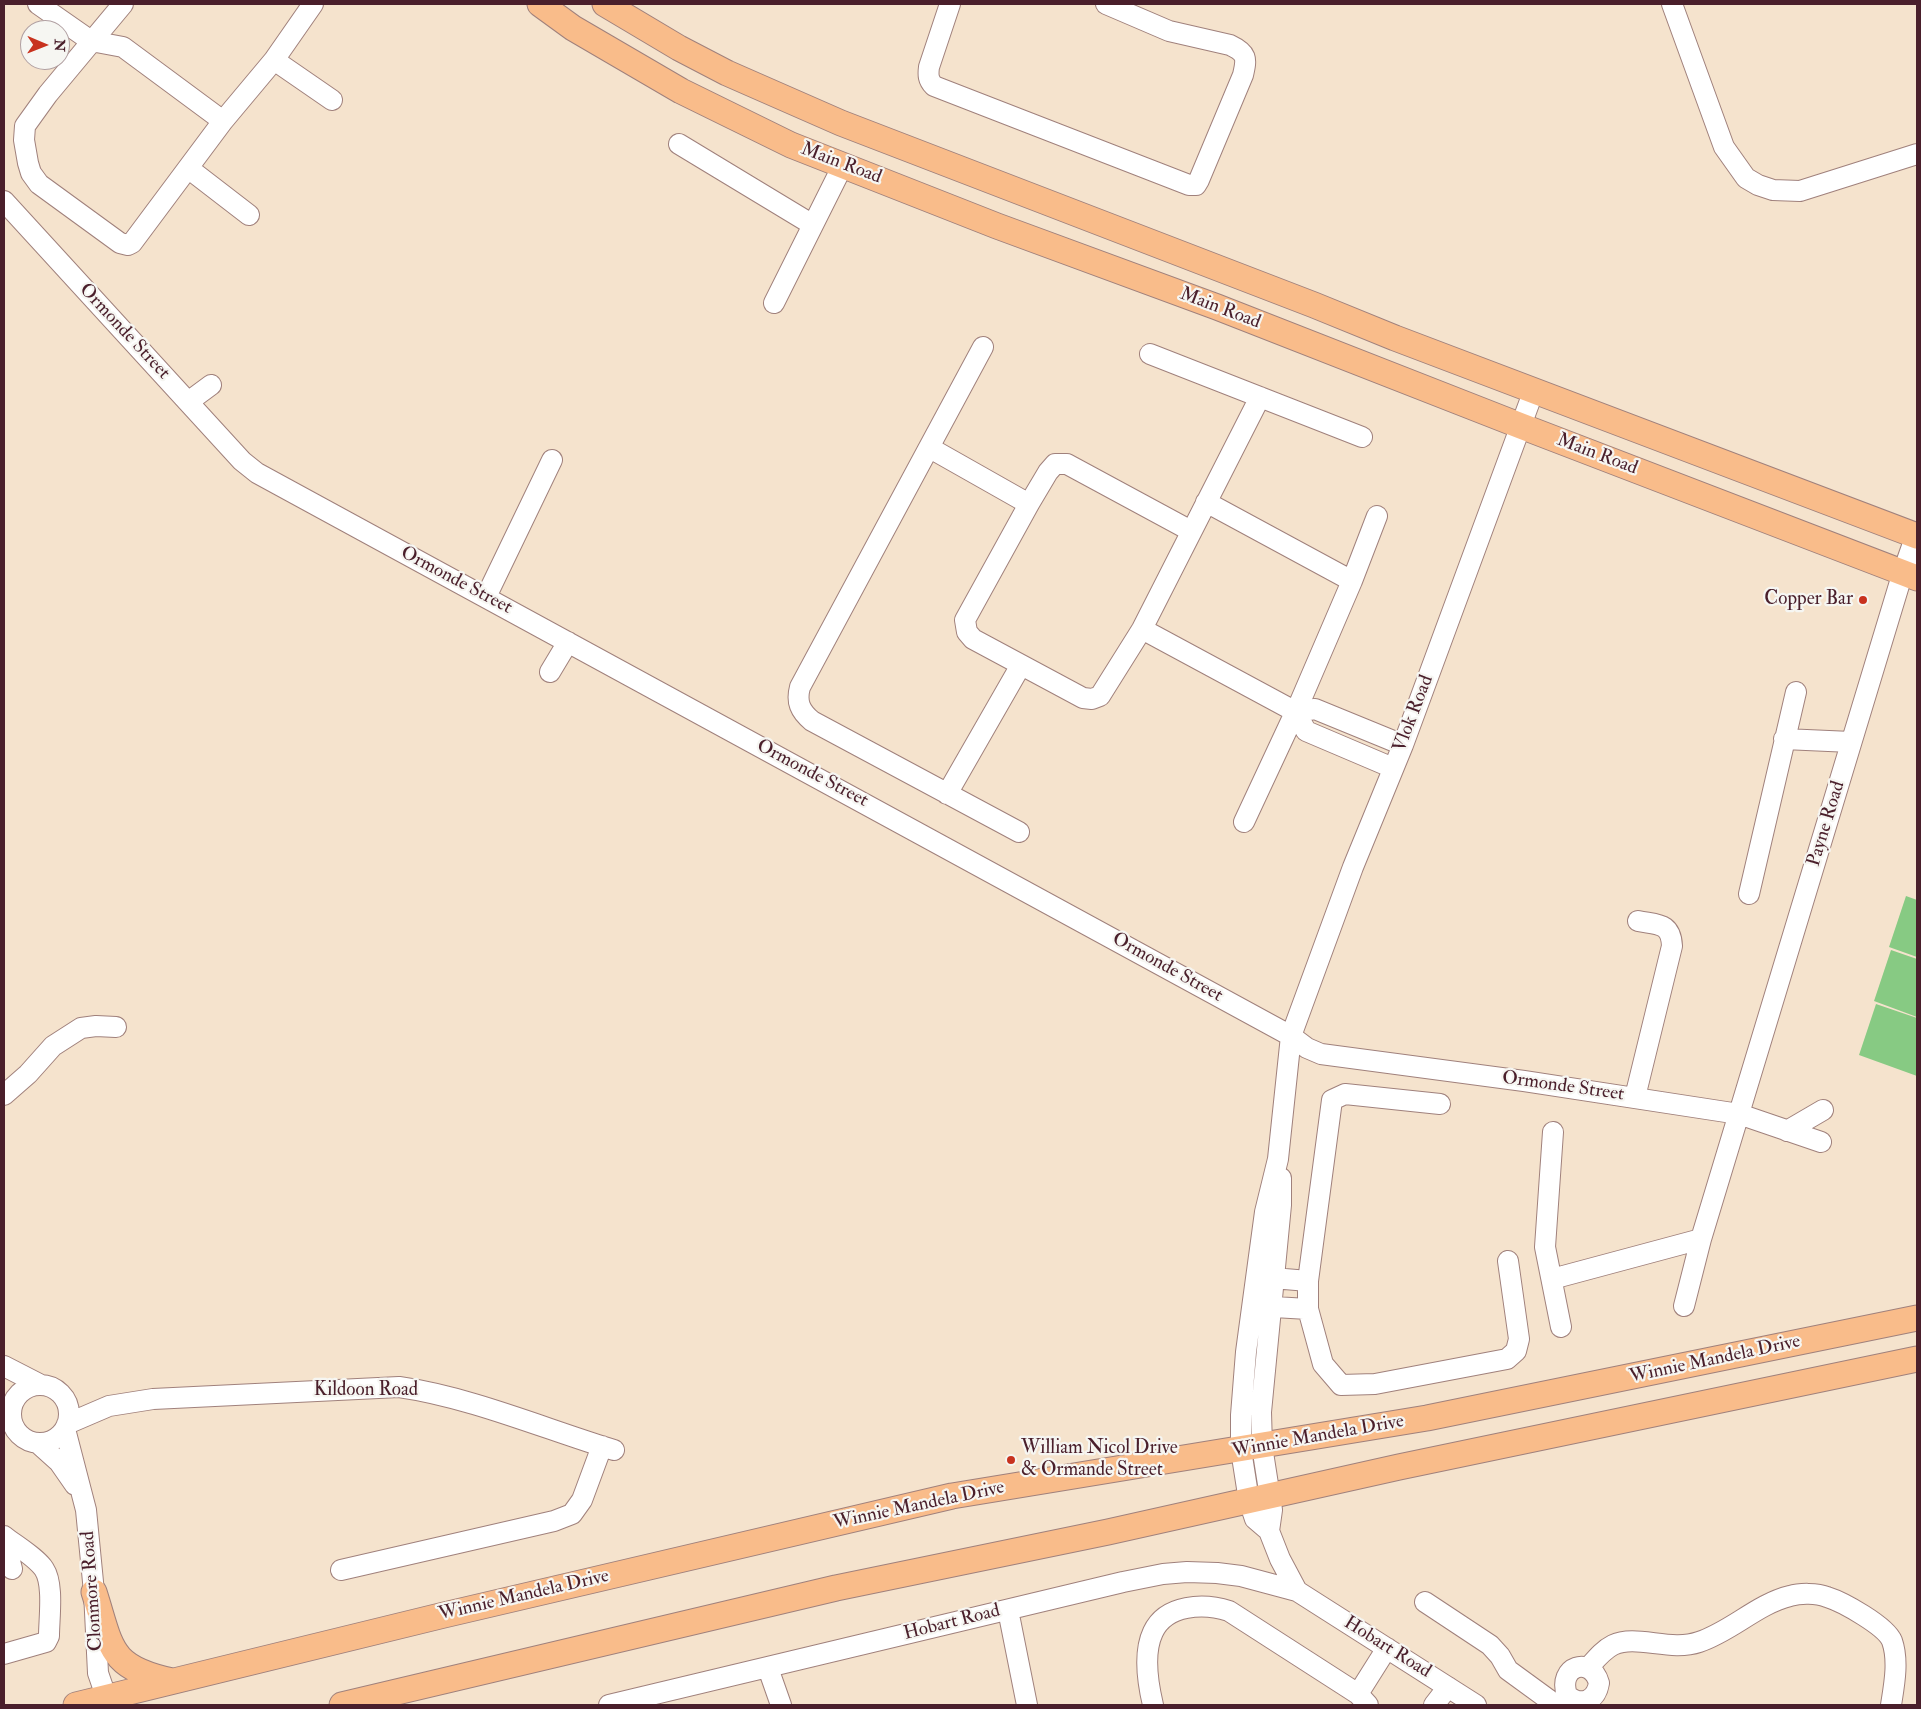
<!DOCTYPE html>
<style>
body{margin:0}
#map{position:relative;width:1921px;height:1709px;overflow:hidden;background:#f5e3cd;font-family:"IM FELL Double Pica",serif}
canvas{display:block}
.frame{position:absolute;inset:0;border:5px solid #4a1f2b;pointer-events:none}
.north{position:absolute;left:20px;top:20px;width:50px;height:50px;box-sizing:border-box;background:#f6f6f2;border:1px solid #b1a0a2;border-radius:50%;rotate:91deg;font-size:14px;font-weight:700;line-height:20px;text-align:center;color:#4a1f2b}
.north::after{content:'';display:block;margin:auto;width:18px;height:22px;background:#c8321e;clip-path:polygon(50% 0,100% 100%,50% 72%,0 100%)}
</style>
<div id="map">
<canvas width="1921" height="1709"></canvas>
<div class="frame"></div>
<div class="north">N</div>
</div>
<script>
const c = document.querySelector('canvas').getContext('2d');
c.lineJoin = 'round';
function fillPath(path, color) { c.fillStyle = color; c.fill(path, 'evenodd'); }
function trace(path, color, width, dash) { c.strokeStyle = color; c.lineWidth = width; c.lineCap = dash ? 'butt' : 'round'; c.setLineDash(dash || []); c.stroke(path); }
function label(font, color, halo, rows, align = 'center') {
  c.font = font + ' "IM FELL Double Pica",serif'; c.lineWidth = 4.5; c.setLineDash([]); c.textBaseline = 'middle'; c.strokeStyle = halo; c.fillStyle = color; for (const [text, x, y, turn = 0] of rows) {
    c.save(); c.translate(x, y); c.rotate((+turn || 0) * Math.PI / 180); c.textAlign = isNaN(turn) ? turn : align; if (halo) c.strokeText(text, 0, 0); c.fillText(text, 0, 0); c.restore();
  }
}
const green = new Path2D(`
 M1906,896L1917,900V957L1889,947Z
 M1891,950L1917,959V1017L1874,1001Z
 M1876,1004L1917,1018V1076L1859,1055Z`);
const minor = new Path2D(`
 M38,4L91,41L123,47L223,121
 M123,4L48,94L25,126L24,140L28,163L31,173L39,184L120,243L128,245L132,243L223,121L274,60L313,4
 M950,4L929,67C928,75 928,80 934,86L1189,185H1196L1199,180L1243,75C1247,58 1247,53 1230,45L1169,31L1106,4
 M1672,4L1724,147L1746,178L1758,185L1773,190L1800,191L1917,154
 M274,60L332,100
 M679,144L813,225
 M188,168L249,215
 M4,201L242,461L257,473L1291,1036L1307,1048L1321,1054L1524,1081L1739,1114L1821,1142
 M774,303L843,165
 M983,347L800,687C796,702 800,711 812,721L1019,832
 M1150,354L1362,437
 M188,402L211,385
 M930,448L1029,504
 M1206,502L1352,581
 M1191,531L1067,464H1055L1048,472L1029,504L965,620L967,632L973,639L1083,698L1092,699L1100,696L1142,629L1260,397
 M486,597L552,460
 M1142,629L1296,712L1306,731L1393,768
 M550,672L568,642
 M1296,712L1315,709L1403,745
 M1784,739L1851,742
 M947,794L1021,665
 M1244,822L1300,702L1352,581L1377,516
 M1749,894L1796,692
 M4,1095L28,1074L53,1046L81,1028L96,1026L116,1027
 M1635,1097L1672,946C1671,922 1657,925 1638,921
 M1440,1104L1345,1094L1332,1100L1308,1281V1309L1323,1364L1341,1385L1375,1384L1507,1359L1516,1351L1519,1339L1508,1261
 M1787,1131L1823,1110
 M1553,1132L1545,1247L1561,1327
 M1281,1178V1205L1261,1412L1262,1446L1272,1510L1269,1531L1280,1559L1297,1591
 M1261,1277L1308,1281
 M1552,1279L1701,1239
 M1257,1306L1308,1309
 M1684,1306L1701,1239L1903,572L1916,535
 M4,1366L41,1385
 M11 1414a29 29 0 1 1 58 0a29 29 0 1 1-58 0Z
 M67,1424L109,1406L153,1399L399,1387C470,1397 545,1429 614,1450
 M65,1429L86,1510L94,1592L98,1673L109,1705
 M39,1444L59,1462L75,1485
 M1269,1531L1255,1519L1249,1501L1241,1450V1415L1246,1352L1265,1212L1278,1159L1291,1036L1353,867L1403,745L1534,390
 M4,1536C15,1545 36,1557 44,1569C54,1584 49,1618 49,1636L46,1642L4,1654
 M4,1538L12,1569
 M341,1570L554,1521L572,1514L582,1500L602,1446
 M1425,1602L1490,1645L1500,1656L1508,1670L1556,1705
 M1008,1610L1027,1705
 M768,1668L781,1705
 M1588,1668C1596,1659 1603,1650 1613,1645C1636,1634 1670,1652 1699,1642C1732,1631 1757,1604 1790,1596C1800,1593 1817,1593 1827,1597C1843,1602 1886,1626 1892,1641C1899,1661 1894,1686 1891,1705
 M1358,1694L1387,1648
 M609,1705L1123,1582L1163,1574L1187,1572L1217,1573L1241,1576L1297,1591L1476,1705
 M1153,1705C1148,1684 1143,1653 1153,1632C1166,1604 1204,1603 1229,1611L1358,1694L1368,1705
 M1434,1705L1448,1687
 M1562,1705L1567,1695C1557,1666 1591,1655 1599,1683C1596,1701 1581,1707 1567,1695`);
const major = new Path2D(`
 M540,4L573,28L681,91L791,145L997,226L1217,307L1521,426L1917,578
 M605,4L679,48L727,73L841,123L1314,305L1395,338L1917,536
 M94,1592C112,1648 108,1667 172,1681
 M76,1705L444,1615L952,1496L1427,1418L1917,1318
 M342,1705L836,1588L1108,1532L1399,1467L1917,1359`);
const markers = [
 [1863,600,5,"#c8321e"],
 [1011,1460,5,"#c8321e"]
];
const streetNames = [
 ["Main Road",841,164,21],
 ["Main Road",1220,309,21],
 ["Ormonde Street",124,332,47],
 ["Main Road",1597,455,21],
 ["Ormonde Street",456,581,28],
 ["Vlok Road",1414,714,-69],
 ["Ormonde Street",812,774,28],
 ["Payne Road",1827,824,-73],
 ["Ormonde Street",1167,968,29],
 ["Ormonde Street",1563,1087,8],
 ["Winnie Mandela Drive",1715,1360,-12],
 ["Kildoon Road",366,1391],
 ["Winnie Mandela Drive",1318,1437,-10],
 ["Winnie Mandela Drive",919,1506,-12],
 ["Clonmore Road",93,1591,-94],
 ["Winnie Mandela Drive",524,1596,-13],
 ["Hobart Road",952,1623,-14],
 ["Hobart Road",1387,1648,32]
];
const poiNames = [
 ["Copper Bar",1853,600],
 ["William Nicol Drive",1021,1449,"left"],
 ["& Ormande Street",1021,1471,"left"]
];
fillPath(green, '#87ca83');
trace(minor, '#a0817c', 22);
trace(major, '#a0817c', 27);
trace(minor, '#fff', 20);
trace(major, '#f9bc8a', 25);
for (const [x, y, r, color] of markers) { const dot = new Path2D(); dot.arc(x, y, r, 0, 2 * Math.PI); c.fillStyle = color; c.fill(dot); trace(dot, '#f6f6f2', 2); }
label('19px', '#4a1f2b', '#f6f6f2', streetNames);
label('19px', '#4a1f2b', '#f6f6f2', poiNames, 'right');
</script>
